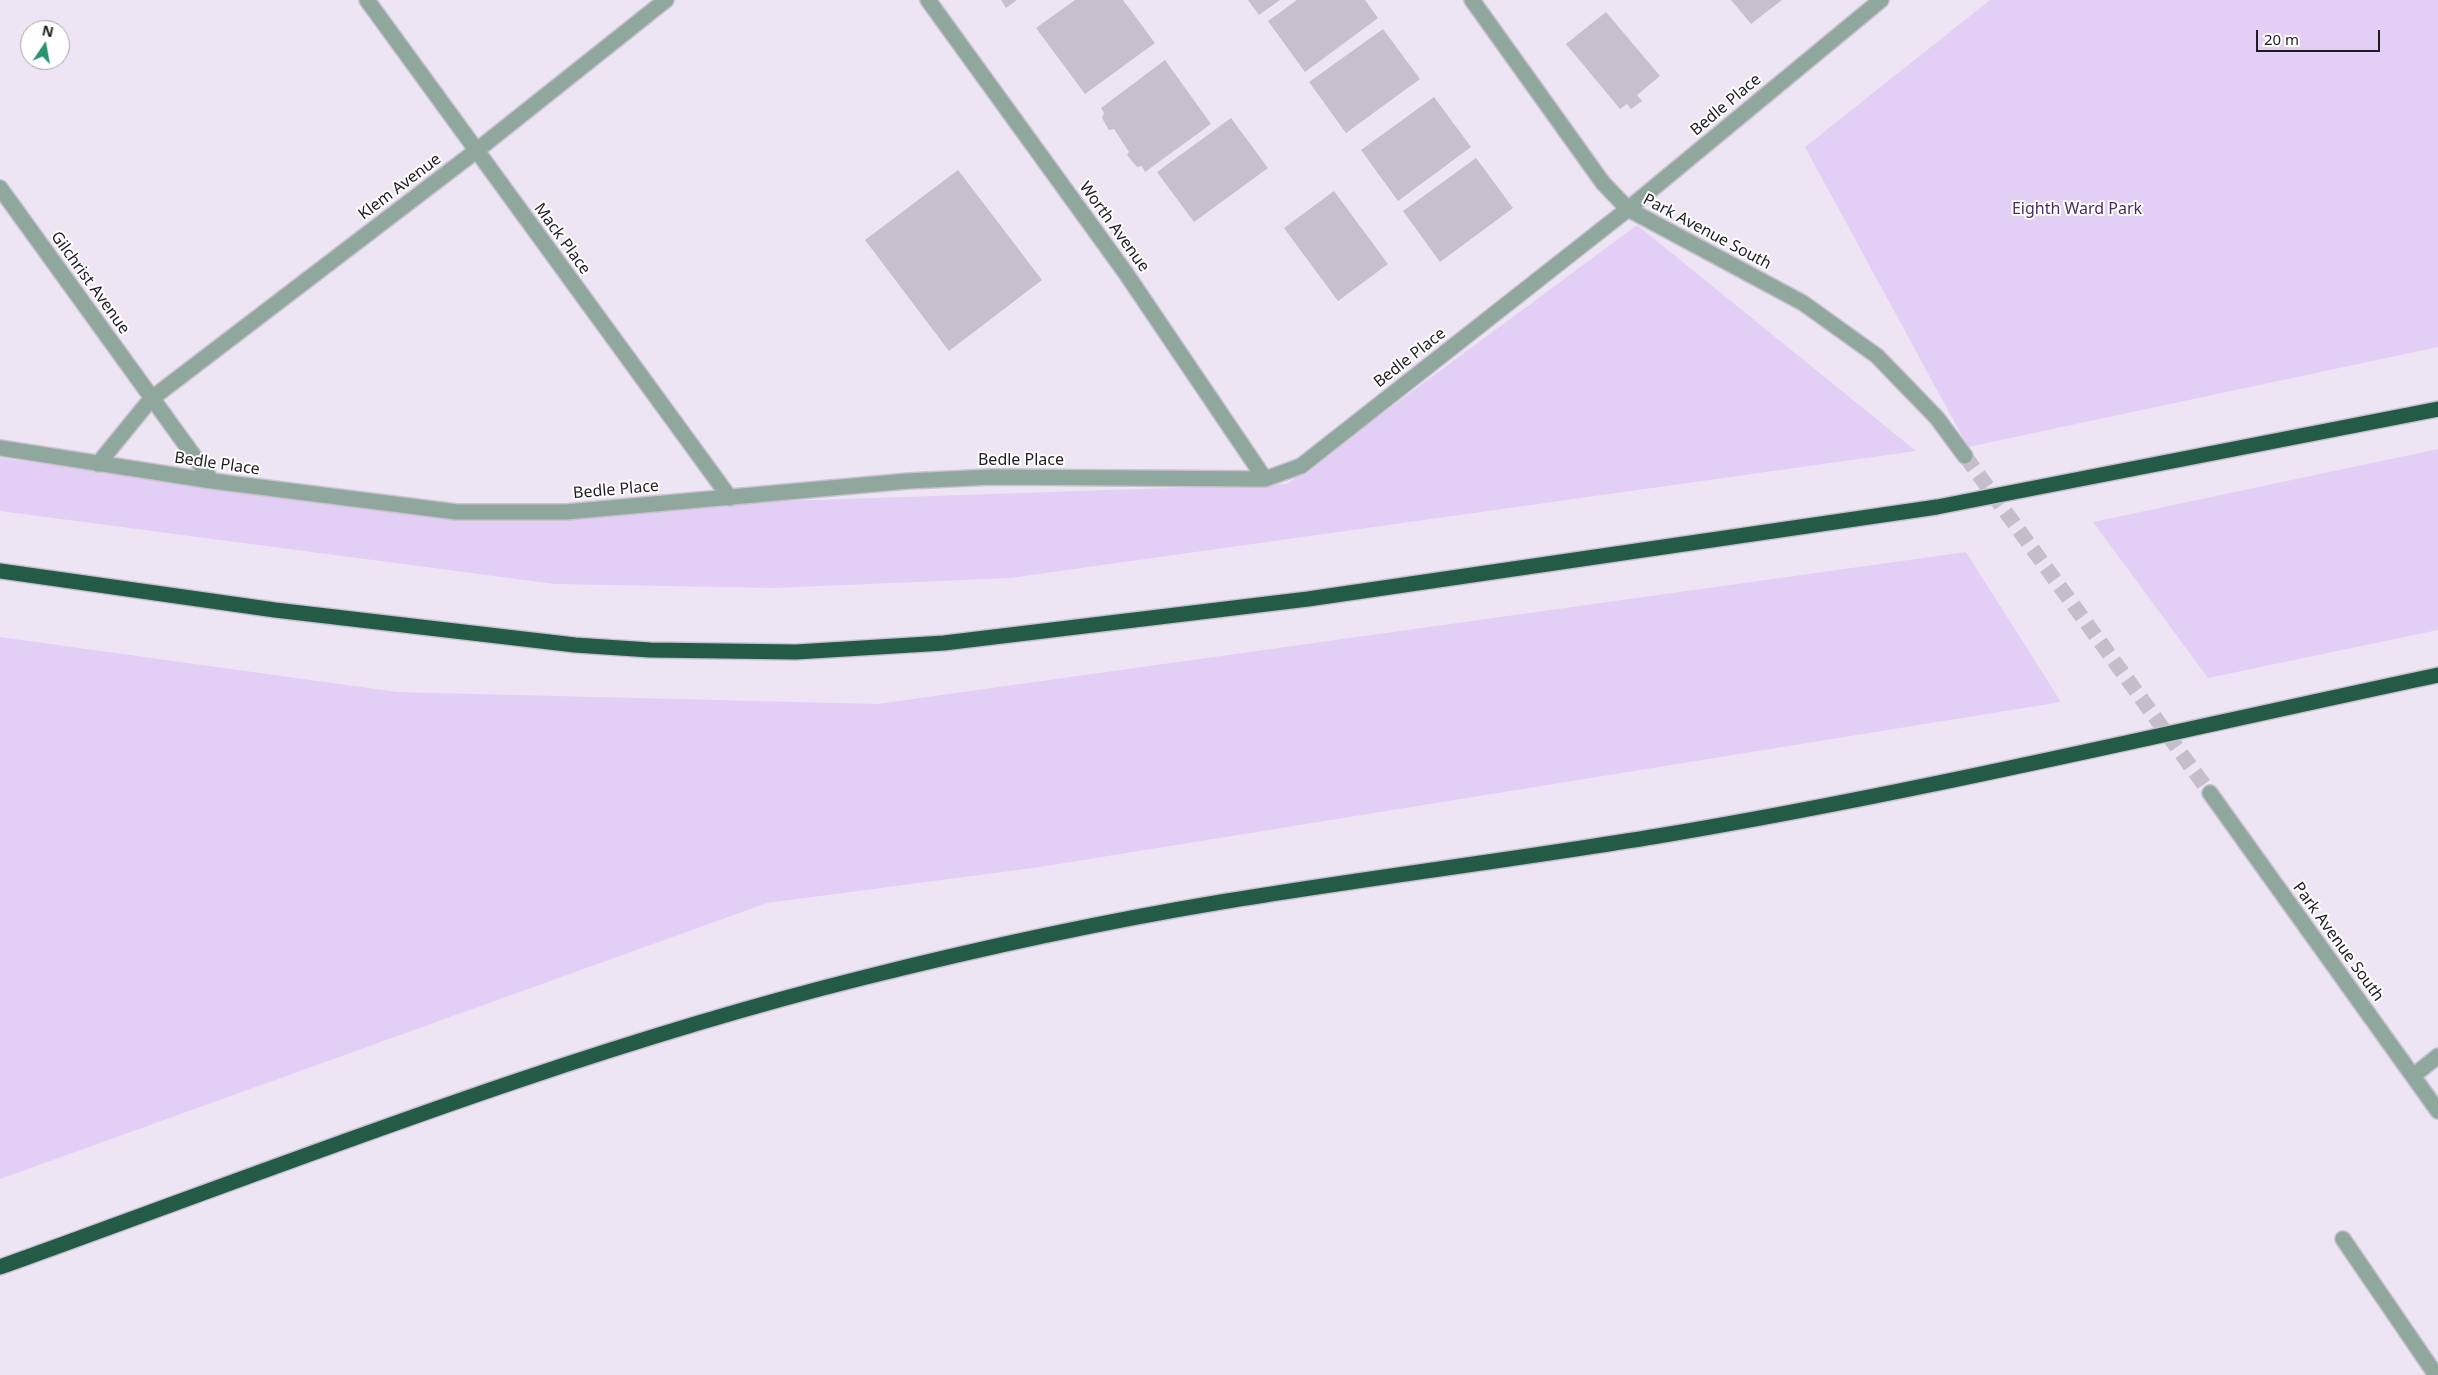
<!DOCTYPE html>
<style>
body{margin:0}
#map{position:relative;width:2438px;height:1375px;overflow:hidden;background:#ede5f4;font-family:"Noto Sans",sans-serif}
canvas{display:block}
.north{position:absolute;left:20px;top:20px;width:50px;height:50px;box-sizing:border-box;background:#fff;border:1px solid #a5a4a6;border-radius:50%;rotate:12deg;font-size:14px;font-weight:700;line-height:20px;text-align:center;color:#1e1c21}
.north::after{content:'';display:block;margin:auto;width:18px;height:22px;background:#2a926f;clip-path:polygon(50% 0,100% 100%,50% 72%,0 100%)}
.scale{position:absolute;left:2256px;top:30px;width:124px;height:22px;box-sizing:border-box;border:2px solid #1e1c21;border-top:0;padding-left:6px;font-size:15px;line-height:18px;white-space:nowrap;color:#1e1c21;-webkit-text-stroke:4px #fff;paint-order:stroke}
</style>
<div id="map">
<canvas width="2438" height="1375"></canvas>
<div class="north">N</div>
<div class="scale">20 m</div>
</div>
<script>
const c = document.querySelector('canvas').getContext('2d');
c.lineJoin = 'round';
function fillPath(path, color) { c.fillStyle = color; c.fill(path, 'evenodd'); }
function trace(path, color, width, dash) { c.strokeStyle = color; c.lineWidth = width; c.lineCap = dash ? 'butt' : 'round'; c.setLineDash(dash || []); c.stroke(path); }
function label(font, color, halo, rows, align = 'center') {
  c.font = font + ' "Noto Sans",sans-serif'; c.lineWidth = 4; c.setLineDash([]); c.textBaseline = 'middle'; c.strokeStyle = halo; c.fillStyle = color; for (const [text, x, y, turn = 0] of rows) {
    c.save(); c.translate(x, y); c.rotate((+turn || 0) * Math.PI / 180); c.textAlign = isNaN(turn) ? turn : align; if (halo) c.strokeText(text, 0, 0); c.fillText(text, 0, 0); c.restore();
  }
}
const green = new Path2D(`
 M1990,0H2438V347L1968,447L1805,147Z
 M1637,225L1916,451L1010,578L776,588L555,584L0,511V458L430,513L1287,484Z
 M2438,449V630L2208,678L2093,522Z
 M1966,552L2061,702L1040,867L767,903L0,1179V637L397,692L877,704Z`);
const building = new Path2D(`
 M1001,0H1017L1006,8Z
 M1075,0H1123L1155,43L1085,94L1036,28Z
 M1248,0H1280L1259,15Z
 M1297,0H1365L1378,18L1305,72L1268,21Z
 M1731,0H1782L1751,24Z
 M1606,12L1660,76L1637,95L1642,101L1631,109L1627,104L1620,109L1566,44Z
 M1383,29L1420,79L1346,133L1309,82Z
 M1165,60L1211,124L1145,172L1142,166L1137,167L1127,155L1129,152L1114,129L1109,130L1102,118L1104,113L1101,108Z
 M1434,97L1471,147L1398,201L1361,150Z
 M1231,118L1268,168L1194,222L1157,172Z
 M1476,158L1513,208L1440,262L1403,211Z
 M958,170L1042,280L949,351L865,240Z
 M1334,191L1388,264L1338,301L1284,228Z`);
const minorTunnel = new Path2D(`
 M1965,456L2210,793`);
const minor = new Path2D(`
 M367,0L730,498
 M928,0L1125,272L1265,479
 M1472,0L1603,183L1628,209L1803,303L1877,356L1937,418L1965,456
 M0,188L212,481
 M0,448L212,481L457,512H566L908,481L992,477L1265,479L1301,466L1628,209L1881,0
 M98,464L151,399L476,151L666,0
 M2210,793L2438,1111
 M2413,1076L2438,1056
 M2343,1239L2436,1375`);
const highway = new Path2D(`
 M0,571L275,610L575,645L650,650L796,652L944,643L1308,599L1937,507L2438,409
 M0,1267C284,1165 569,1051 862,978C981,948 1101,922 1221,902C1366,878 1513,860 1658,836C1920,792 2179,730 2438,675`);
const streetNames = [
 ["Bedle Place",1726,105,-40],
 ["Klem Avenue",400,187,-37],
 ["Worth Avenue",1114,227,54],
 ["Park Avenue South",1707,232,28],
 ["Mack Place",562,239,54],
 ["Gilchrist Avenue",90,283,54],
 ["Bedle Place",1410,358,-38],
 ["Bedle Place",1021,460],
 ["Bedle Place",217,464,8],
 ["Bedle Place",616,490,-5],
 ["Park Avenue South",2338,942,54]
];
const parkNames = [
 ["Eighth Ward Park",2077,209]
];
fillPath(green, '#e3cff6');
fillPath(building, '#c7bfce');
trace(minorTunnel, '#c4bdca', 15, [15, 8]);
trace(minor, '#c8c1ce', 18);
trace(highway, '#c8c1ce', 18);
trace(minor, '#8fa79c', 15);
trace(highway, '#245b47', 15);
label('16px', '#1e1c21', '#fff', streetNames);
label('16px', '#4a2a62', '#fff', parkNames);
</script>
